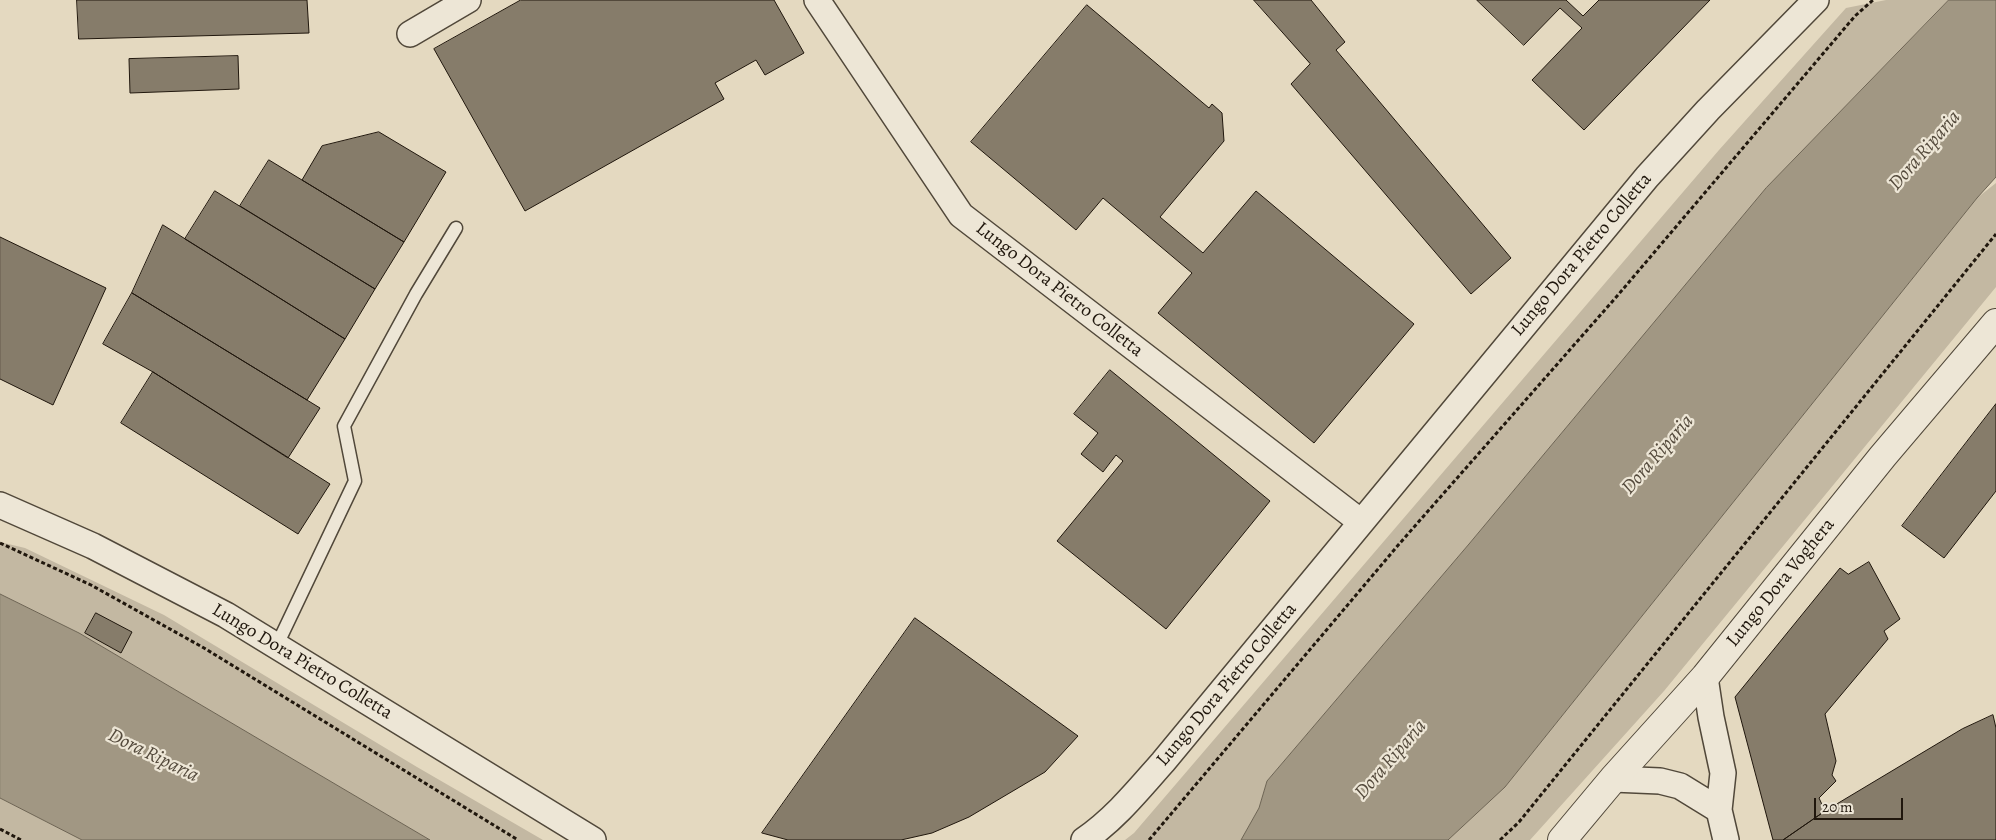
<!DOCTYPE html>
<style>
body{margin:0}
#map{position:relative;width:1996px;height:840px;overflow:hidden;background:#e4d9c0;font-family:Alegreya,serif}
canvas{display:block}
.scale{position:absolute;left:1814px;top:798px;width:89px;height:22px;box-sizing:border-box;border:2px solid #20170d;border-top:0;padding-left:6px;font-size:15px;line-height:18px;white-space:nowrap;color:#20170d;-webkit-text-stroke:4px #ede6d6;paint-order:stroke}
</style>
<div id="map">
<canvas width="1996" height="840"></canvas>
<div class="scale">20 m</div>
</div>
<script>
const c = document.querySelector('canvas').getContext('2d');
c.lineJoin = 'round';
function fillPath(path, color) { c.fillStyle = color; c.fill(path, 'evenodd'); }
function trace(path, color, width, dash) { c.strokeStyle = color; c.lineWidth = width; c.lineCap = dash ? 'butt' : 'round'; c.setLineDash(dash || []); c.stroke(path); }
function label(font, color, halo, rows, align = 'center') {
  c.font = font + ' Alegreya,serif'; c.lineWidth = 4.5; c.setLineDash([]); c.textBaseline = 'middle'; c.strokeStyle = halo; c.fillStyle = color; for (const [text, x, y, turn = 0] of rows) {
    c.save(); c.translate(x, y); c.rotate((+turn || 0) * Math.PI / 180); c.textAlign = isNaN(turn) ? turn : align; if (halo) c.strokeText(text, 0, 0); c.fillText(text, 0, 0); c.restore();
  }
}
const green = new Path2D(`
 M1886,0H1949L1766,188L1469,544L1267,781L1259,808L1241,840H1125L1134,833L1719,150L1846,8Z
 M1996,183V287L1664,691L1530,840H1448L1505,787L1977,198Z
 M0,542L25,548L164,615L417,767L543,840H430L79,633L0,594Z
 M0,798L82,840H0Z`);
const water = new Path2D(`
 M1949,0H1996V177L1977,198L1505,787L1448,840H1241L1259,808L1267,781L1469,544L1766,188Z
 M0,594L79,633L430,840H82L0,798Z`);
const building = new Path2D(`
 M77,0H307L309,33L79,39Z
 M521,0H774L804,53L765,75L756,60L715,83L724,99L525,211L434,49Z
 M1254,0H1311L1345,42L1336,50L1511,258L1471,294L1291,84L1310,64Z
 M1477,0H1566L1583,16L1599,0H1710L1584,130L1532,80L1582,28L1560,8L1524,45Z
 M1087,5L1209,108L1212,104L1222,113L1224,141L1160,217L1203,253L1256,191L1414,324L1314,443L1158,313L1192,273L1103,198L1076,230L971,142Z
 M238,56L239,89L130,93L129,59Z
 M379,132L446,172L404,242L302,180L322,146Z
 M269,160L404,242L375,289L240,206Z
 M215,191L375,289L345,339L185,239Z
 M163,225L345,339L307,400L132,293Z
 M0,237L106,288L53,405L0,379Z
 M132,293L320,408L288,458L153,372L103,344Z
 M1110,370L1270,501L1166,629L1057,541L1123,461L1116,455L1103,472L1081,454L1098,433L1074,414Z
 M153,372L330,484L298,534L121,423Z
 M1996,404V491L1944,558L1902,526Z
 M1869,562L1900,619L1884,631L1888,639L1825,714L1836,761L1832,775L1836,781L1819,798L1825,811L1783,840H1773L1735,697L1840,568L1848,574Z
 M96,613L132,632L121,653L85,633Z
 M915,618L1078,736L1045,772L969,817L932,833L901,840H788L762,833Z
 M1993,715L1996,728V840H1783L1825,811L1962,729Z`);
const path = new Path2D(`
 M0,543L91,585L204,648L518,840
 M0,829L21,840
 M1149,840L1400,543L1618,295L1855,16L1873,0
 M1500,840L1519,822L1996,234`);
const service = new Path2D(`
 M277,645L355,481L344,426L416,294L456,228`);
const minor = new Path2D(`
 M817,0L961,215L1361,522
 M410,34L468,0
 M0,505L93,546L226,615L593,840
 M1705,677L1711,717L1723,773L1719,810L1726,840
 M1613,779L1660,781L1680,786L1719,810
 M1084,840C1115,819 1139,789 1163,762L1647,177L1708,110L1816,0`);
const tertiary = new Path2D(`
 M1562,840L1613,779L1705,677L1883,456L1996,323`);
const streetNames = [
 ["Lungo Dora Pietro Colletta",1582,255,-50],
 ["Lungo Dora Pietro Colletta",1059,290,38],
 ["Lungo Dora Voghera",1781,583,-51],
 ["Lungo Dora Pietro Colletta",302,662,31],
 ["Lungo Dora Pietro Colletta",1227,685,-50]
];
const waterNames = [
 ["Dora Riparia",1925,151,-49],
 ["Dora Riparia",1658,455,-49],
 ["Dora Riparia",153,756,26],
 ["Dora Riparia",1391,760,-49]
];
fillPath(green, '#c3b8a2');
fillPath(water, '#a19783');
trace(water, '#6d6454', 1);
fillPath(building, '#867c6a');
trace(building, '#20170d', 1);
trace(service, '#51483a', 15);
trace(minor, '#51483a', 28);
trace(tertiary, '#51483a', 30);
trace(path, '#20170d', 3, [4, 2.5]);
trace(service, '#ede6d6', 12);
trace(minor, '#ede6d6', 25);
trace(tertiary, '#ede6d6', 28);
label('19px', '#20170d', '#ede6d6', streetNames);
label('italic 20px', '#544a3c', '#ede6d6', waterNames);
</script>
